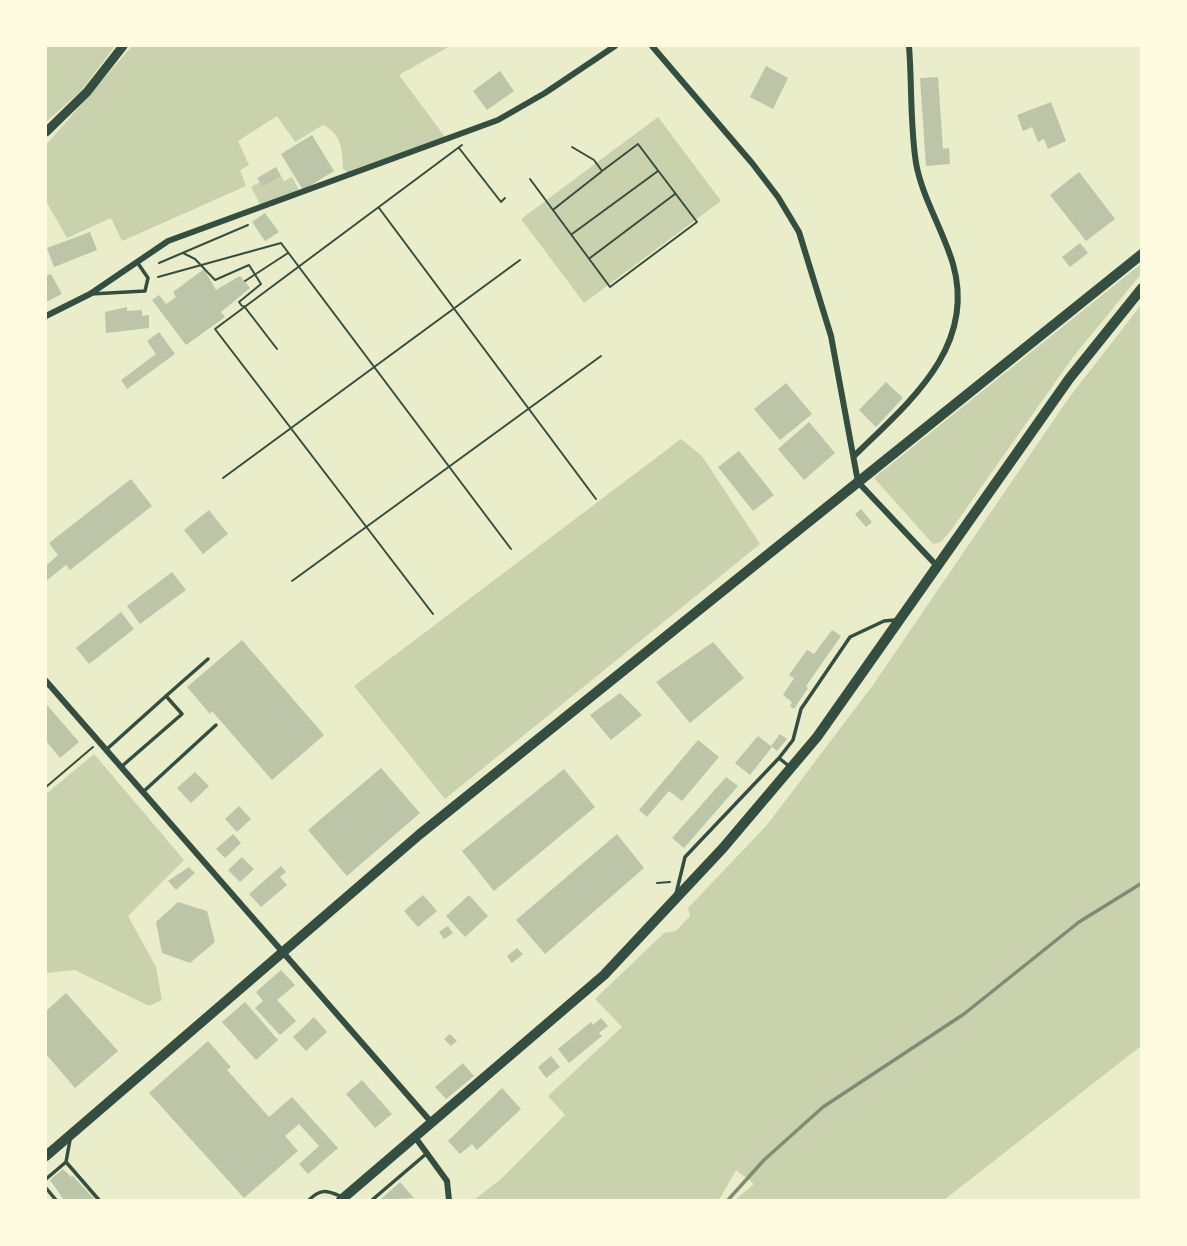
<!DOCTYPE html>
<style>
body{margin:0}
#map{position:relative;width:1187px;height:1246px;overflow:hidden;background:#e9edc9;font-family:Manrope,sans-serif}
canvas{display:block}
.frame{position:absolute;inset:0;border:47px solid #fefae0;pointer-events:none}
</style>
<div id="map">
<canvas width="1187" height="1246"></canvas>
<div class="frame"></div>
</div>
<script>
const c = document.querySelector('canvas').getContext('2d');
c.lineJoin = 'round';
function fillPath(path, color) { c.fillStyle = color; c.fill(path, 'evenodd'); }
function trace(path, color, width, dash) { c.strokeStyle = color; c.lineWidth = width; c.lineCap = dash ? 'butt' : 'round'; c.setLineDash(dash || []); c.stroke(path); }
const green = new Path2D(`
 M46,46H115L81,91L46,122Z
 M132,46H450L399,75L445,137L349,173L343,169C342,150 342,134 323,125L295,142L277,116L238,141L249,165L240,170L246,186L122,241L111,218L67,238L46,201V145Z
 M658,117L721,201L584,303L521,219Z
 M281,176L284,181L292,177L300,192L261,206L251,187L260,182L263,187Z
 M1141,264V274L1073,357L951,530L941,542L933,544L874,478Z
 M1141,305V1046L944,1200H735L754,1184L736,1170L719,1200H474L501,1179L565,1115L548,1096L622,1027L595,999L664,933L676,931L690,916L688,908L767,825L873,685L1068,399Z
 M681,439L702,456L760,544L445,799L354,686Z
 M94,754L184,860L128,916L156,967L162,1000L149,1006L75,970L46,973V794Z`);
const building = new Path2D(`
 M766,66L788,78L773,109L750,97Z
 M500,71L514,91L487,110L473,91Z
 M938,77L943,149L949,148L950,164L926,166L920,78Z
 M1051,102L1066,141L1048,149L1044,139L1038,142L1032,127L1023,131L1017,115Z
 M312,135L334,171L303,190L281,154Z
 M276,167L281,176L263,187L257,178Z
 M1079,172L1115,219L1086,241L1050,195Z
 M265,213L279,232L265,241L252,222Z
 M90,232L97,250L54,267L47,248Z
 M1080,243L1088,253L1070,267L1062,257Z
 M204,269L216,290L240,276L250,288L221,312L225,317L186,345L152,300L159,295L166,304L176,297L173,292Z
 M51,274L62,294L46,302V276Z
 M127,307V311L142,310V316L149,315V328L106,333L105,312Z
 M159,332L175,354L127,389L121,380L156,354L147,341Z
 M886,382L903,398L876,427L859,410Z
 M786,383L812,414L780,440L754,409Z
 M809,422L835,453L804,480L778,449Z
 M739,451L774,495L753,511L718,467Z
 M131,479L152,506L70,570L66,565L46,581V566L58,555L49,543Z
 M861,509L872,522L866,527L855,514Z
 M209,510L228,534L203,554L184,530Z
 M172,572L186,590L140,624L127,606Z
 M121,612L134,629L89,664L76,648Z
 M832,630L841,636L806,686L808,688L794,709L790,706L792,702L783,695L794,678L789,675L807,650L814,654Z
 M242,640L324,735L272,780L212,711L210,714L187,687Z
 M713,642L744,678L690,723L656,682Z
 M620,693L642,715L611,740L590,715Z
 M47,705L79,742L60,758L46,741Z
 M780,734L787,739L777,751L771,746Z
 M758,736L772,747L750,775L735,763Z
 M698,740L719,757L682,801L669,791L647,817L639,810Z
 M381,768L420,813L347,876L308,830Z
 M564,769L595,807L494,891L462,851Z
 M195,772L209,786L191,803L177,788Z
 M726,777L738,786L684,848L672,838Z
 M239,806L251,819L237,832L225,819Z
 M233,834L241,843L225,858L216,849Z
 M617,834L644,868L545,954L516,920Z
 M242,857L254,869L240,882L228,870Z
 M281,866L286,872L280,877L287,885L261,907L249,894Z
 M189,867L195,873L176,890L168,881Z
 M423,895L437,911L418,927L404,911Z
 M469,895L488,916L465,937L446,916Z
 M178,902L207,911L215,942L190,963L162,953L156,922Z
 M448,926L453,933L444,939L439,932Z
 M517,948L523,954L512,963L507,956Z
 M281,970L295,985L277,1000L296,1021L280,1035L255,1008L263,1001L256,992Z
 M66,993L118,1051L75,1088L46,1054V1011Z
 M245,1002L278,1040L256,1060L222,1022Z
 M314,1017L327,1032L306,1051L293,1037Z
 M601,1018L608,1026L599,1033L602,1036L569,1063L558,1049L591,1022L593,1025Z
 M450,1034L457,1041L451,1046L444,1039Z
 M208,1041L231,1067L227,1070L269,1117L292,1097L338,1148L308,1174L299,1164L319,1146L299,1124L285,1136L298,1151L244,1198L149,1093Z
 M551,1056L560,1067L546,1078L538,1067Z
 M463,1063L474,1076L446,1099L435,1087Z
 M362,1080L392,1114L375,1128L346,1094Z
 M502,1088L521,1109L477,1150L472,1144L460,1154L448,1141Z
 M63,1169L71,1177L73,1176L95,1200H64L50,1180Z
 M400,1182L414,1198L380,1200Z`);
const path = new Path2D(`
 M459,148L501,202L505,198
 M530,179L610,287L697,222L638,144L602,171L594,160L572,147
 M379,208L596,499
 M554,209L601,172
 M572,234L658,171
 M183,253L195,259L215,280L249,265L261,284L239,302L242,306
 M590,258L675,194
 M159,263L248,225
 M158,277L281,243L511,549
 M245,281L288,253
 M244,306L277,349
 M223,478L520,260
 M292,581L601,356
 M433,614L215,329L462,145
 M46,787L93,747
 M657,883L670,882`);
const service = new Path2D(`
 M91,294L145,291L148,278L137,262
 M166,696L208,659
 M107,749L166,696L182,714L121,767
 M779,758L793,740L801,709L850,637L884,621L895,620
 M143,792L216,725
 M676,894L685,857L779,758L790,767
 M66,1162L70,1140
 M46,1179L66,1162L99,1200
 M46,1188L56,1200
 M309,1200C320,1189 326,1190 340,1196
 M372,1200L426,1154`);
const minor = new Path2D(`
 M652,46L752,163L778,197L799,232L831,336L858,482L937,566
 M46,316L90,294L168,241L498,120L545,93L615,46
 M854,456C908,403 977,348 953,264C943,230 922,197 916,163C910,125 912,84 909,46
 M46,681L432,1123
 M415,1137L447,1181L449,1200`);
const secondary = new Path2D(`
 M46,132L87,92L123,46`);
const primary = new Path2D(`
 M46,1156L420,834L1142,254
 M341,1200L604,975L723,848L817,737L1069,379L1142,288`);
const rail = new Path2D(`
 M728,1200L764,1160L823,1107L964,1014L1079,922L1142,883`);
fillPath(green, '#cad2ad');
fillPath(building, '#bcc5a7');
trace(path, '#344e41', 2);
trace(service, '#344e41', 3.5);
trace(minor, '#344e41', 6);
trace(secondary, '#344e41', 9);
trace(primary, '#344e41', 10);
trace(rail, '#7c8e77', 3.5);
</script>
